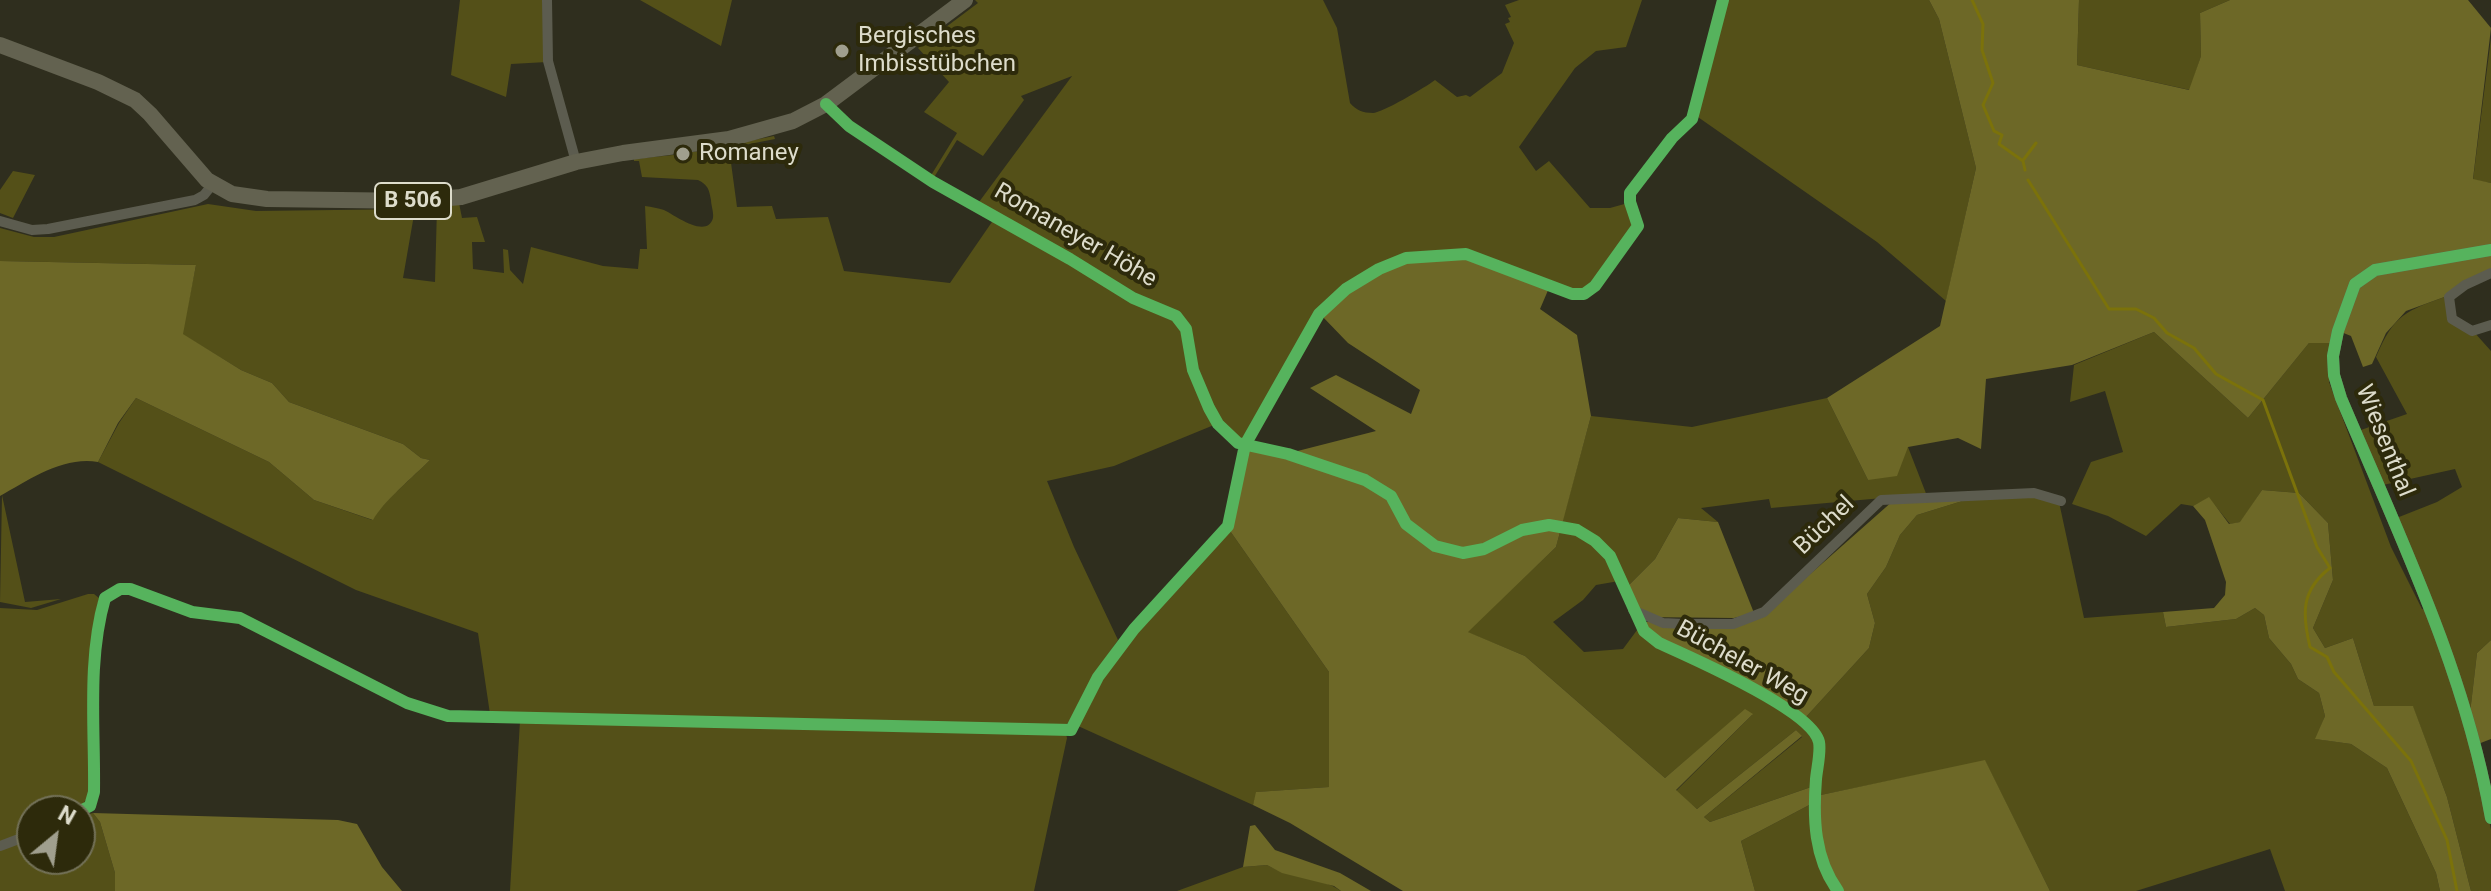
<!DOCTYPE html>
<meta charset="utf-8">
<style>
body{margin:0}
#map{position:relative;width:2491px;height:891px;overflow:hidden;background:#2f2e1e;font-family:Roboto,sans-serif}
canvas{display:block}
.north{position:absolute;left:16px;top:795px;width:80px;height:80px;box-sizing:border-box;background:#2d2a0b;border:2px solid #737158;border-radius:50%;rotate:29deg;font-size:22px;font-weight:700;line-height:32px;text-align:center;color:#dddccb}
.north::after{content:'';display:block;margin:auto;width:28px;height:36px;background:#a09f8e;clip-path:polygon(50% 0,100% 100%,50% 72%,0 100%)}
</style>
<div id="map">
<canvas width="2491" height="891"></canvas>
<div class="north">N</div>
</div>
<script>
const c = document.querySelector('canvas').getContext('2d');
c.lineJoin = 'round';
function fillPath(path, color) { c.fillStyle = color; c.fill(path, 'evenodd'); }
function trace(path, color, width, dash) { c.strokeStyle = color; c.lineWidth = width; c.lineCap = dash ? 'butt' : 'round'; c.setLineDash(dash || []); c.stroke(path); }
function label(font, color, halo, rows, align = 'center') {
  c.font = font + ' Roboto,sans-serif'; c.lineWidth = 8; c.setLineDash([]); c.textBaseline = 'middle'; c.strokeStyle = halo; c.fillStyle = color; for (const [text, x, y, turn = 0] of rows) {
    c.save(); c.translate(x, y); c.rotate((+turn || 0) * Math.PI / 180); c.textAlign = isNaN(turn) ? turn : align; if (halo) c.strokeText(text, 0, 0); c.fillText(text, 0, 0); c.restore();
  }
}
const green = new Path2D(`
 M460,0H546L547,62L511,64L506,97L451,75Z
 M640,0H732L721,46Z
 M975,0H1323L1337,28L1350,103C1356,110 1363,113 1373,113C1382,113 1426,87 1435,80L1457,97L1466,95L1470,97L1502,73L1514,43L1505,24L1510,22L1508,18L1511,17L1505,5L1519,0H1642L1626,47L1596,51L1575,68L1519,147L1536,171L1549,161L1590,208H1610L1628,203L1637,226L1594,285L1584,292L1550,285L1319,313L1248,447L1220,420L1195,368L1184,319L1148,303L979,202L1072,76L1021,96L1024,100L983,156L957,140L933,179L930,177L957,133L924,112L949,82L918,48L978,3Z
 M1727,0H1929L1939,19L1976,168L1946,301L1877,242L1695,115Z
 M2079,0H2230L2200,13L2201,56L2190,90L2077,65Z
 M2491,38V183L2473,180Z
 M774,136L775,139L729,148L737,207L772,206L776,219L828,217L844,271L950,283L994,219L1171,316L1181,328L1214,425L1114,466L1047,481L1074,547L1118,640L1092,678L1074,717L1066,725L490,714L478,633L356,590L98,462L119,423L136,398L269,462L314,500L372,520C383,502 413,477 430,460L421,458L403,444L289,402L272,383L241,370L182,334L196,265L0,261V228L34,237H54L208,204L256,211L415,209L403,278L435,282L437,207L459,203L462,218L477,217L485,242H472L473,269L504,273L503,249L508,250L510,270L523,284L531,247L603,266L638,269L640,249H647L645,206C652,207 658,208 664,210C673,214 707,240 713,218C714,213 711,205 711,200C709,189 708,185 698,180L642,177L639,161H634V159L683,154Z
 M13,171L35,175L13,218L0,213V190Z
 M2447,296L2451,320L2474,332L2491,351V640L2477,653L2470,713L2394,519L2437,502L2462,487L2455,469L2383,485L2358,431L2407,414L2376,357C2394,314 2406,311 2447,296Z
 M2154,332L2248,418L2309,343H2330L2329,382L2391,547L2422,609L2430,611L2482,783L2491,830V891H2471L2447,797L2413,707L2374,706L2353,638L2325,648L2313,628L2333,580L2328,523L2299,493L2262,490L2241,522L2230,524L2209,498L2193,506L2181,504L2146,536L2108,516L2072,504L2091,462L2123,452L2105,391L2070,402L2074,365Z
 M1827,398L1868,480L1908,447L1927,496L1894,497L1771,508L1769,499L1701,508L1718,522L1678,518L1655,559L1626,588L1612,556L1561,526L1591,416L1692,427Z
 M2,495L25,602L61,599L31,608L0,602Z
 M2034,495L2059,502L2084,618L2163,612L2166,627L2236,619L2255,608L2264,615L2269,638L2291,664L2298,679L2319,693L2325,716L2316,739L2351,744L2387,768L2436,873L2440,891H2285L2270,849L2136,891H2050L1985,761L1816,796L1821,741L1805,718L1869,648L1875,623L1867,594L1886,567L1900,535L1917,515L1972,498Z
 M1228,528L1329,672V787L1257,792L1253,805L1078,726L1114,659Z
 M1561,528L1576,532L1609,557L1619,581L1596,585L1583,600L1553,622L1584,652L1623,649L1640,626L1803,722L1817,742L1814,786L1710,822L1704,817L1802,737L1796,730L1697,809L1676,791L1752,715L1745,710L1665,778L1525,656L1467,632L1556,547Z
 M88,594H94L99,598L95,617L89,795C77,818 55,811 32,811V830L0,843V608L37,610Z
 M520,721L677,724L686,727L699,725L1066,734L1067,738L1034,891H510Z
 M1813,803L1836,891H1755L1741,841Z
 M93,813L100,822L115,873V891H0V847L32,834V859H80V816Z
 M1267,865C1290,878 1320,876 1341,891H1177L1243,867Z`);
const forest = new Path2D(`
 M1929,0H2079L2077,65L2189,90L2201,56L2200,13L2230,0H2468L2491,28L2473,179L2491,183V272L2447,296L2406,311L2386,333L2372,364L2363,367L2351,336L2336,330L2330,343H2309L2248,418L2154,332L2072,365L1986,379L1981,449L1958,438L1908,447L1897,476L1868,480L1827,398L1940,326L1976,168L1939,19Z
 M1467,256L1549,288L1540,309L1577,335L1591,416L1556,547L1468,632L1525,656L1665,778L1745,709L1753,714L1676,790L1697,809L1796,730L1802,736L1704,817L1710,822L1814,786L1813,803L1741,841L1755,891H1403L1290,823L1253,805L1256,792L1329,787V672L1228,528L1249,449L1278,456L1376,431L1310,388L1336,375L1411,414L1420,390L1348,343L1321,315L1347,290L1406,260Z
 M0,261L196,265L183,334L241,370L272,383L289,402L403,444L421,458L430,460C415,475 382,503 373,520L314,500L269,462L136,398L118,423L98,462C63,456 29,480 0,496Z
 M2262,490L2299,493L2328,523L2333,580L2313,628L2325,648L2353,638L2374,706H2413L2447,797L2471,891H2440L2436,873L2387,768L2351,744L2315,739L2325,716L2319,693L2298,679L2291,664L2269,638L2264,615L2255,608L2236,619L2166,627L2163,612L2214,608L2225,595L2226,582L2205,520L2193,506L2209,497L2229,524L2240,522Z
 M1972,498L1917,515L1900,535L1886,567L1867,594L1875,623L1869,648L1805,718L1659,640L1642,622H1735L1765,614L1894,500Z
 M1678,518L1718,522L1754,613L1734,618L1640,617L1626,588L1655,559Z
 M2491,640V739L2478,744L2470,713L2477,653Z
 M1985,760L2050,891H1839L1822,857L1816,796Z
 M93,813L338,820L357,824L382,867L402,891H115V873L100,822Z
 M1255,825L1275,850L1340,873L1371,891H1341L1334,886L1282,873L1267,865L1243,867L1250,826Z`);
const stream = new Path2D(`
 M1972,0L1983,24L1982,50L1993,83L1983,105L1994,131L2002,135L1999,144L2023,161L2025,170
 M2024,159L2036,143
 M2028,180L2109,309H2136L2154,318L2167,333L2194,348L2216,374L2263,400L2317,547L2330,568C2301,590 2302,614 2310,647L2327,657L2334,672L2411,761L2447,840L2457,891`);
const minor = new Path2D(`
 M547,0L548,61L576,162
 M826,104L849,126L933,182L1070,259L1133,298L1176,316L1186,329L1193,370L1209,408L1218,424L1238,443L1288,454L1365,480L1391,496L1406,524L1435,546L1463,553L1484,549L1522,530L1549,525L1577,530L1595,541L1610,556L1644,631L1659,643C1690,657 1812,710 1819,742C1821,752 1817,768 1816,779C1813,818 1814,858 1838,891
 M0,221L32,230L48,229L195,200L204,195L212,185
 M2491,273L2465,285L2449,297L2452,319L2472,331L2491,325
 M1633,610L1663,623L1684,624H1733L1764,612L1881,500L2034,493L2061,501
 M80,811L90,806L94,792C95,729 87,660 105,598L120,589H130L192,612L240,618L407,703L448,716L1071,730L1098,677L1134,629L1228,526L1245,445L1319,314L1346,289L1379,269L1406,258L1466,254L1572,294H1584L1595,286L1638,226L1630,202V193L1672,138L1692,119L1723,0
 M0,846L32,834`);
const tertiary = new Path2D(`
 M2491,250L2375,270L2355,284L2338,331L2333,356L2334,375L2341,398C2399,535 2465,670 2491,818`);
const primary = new Path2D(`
 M0,45L98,82L135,100L150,114L207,180L232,194L267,199L415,201L461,197L576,162L623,153L729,139L793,121L826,104L965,0`);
const cycleway = new Path2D(`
 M826,104L849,126L933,182L1070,259L1133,298L1176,316L1186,329L1193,370L1209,408L1218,424L1238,443L1288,454L1365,480L1391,496L1406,524L1435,546L1463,553L1484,549L1522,530L1549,525L1577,530L1595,541L1610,556L1644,631L1659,643C1690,657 1812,710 1819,742C1821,752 1817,768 1816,779C1813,818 1814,858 1838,891
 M2491,250L2375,270L2355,284L2338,331L2333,356L2334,375L2341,398C2399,535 2465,670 2491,818
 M80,811L90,806L94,792C95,729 87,660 105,598L120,589H130L192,612L240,618L407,703L448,716L1071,730L1098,677L1134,629L1228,526L1245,445L1319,314L1346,289L1379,269L1406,258L1466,254L1572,294H1584L1595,286L1638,226L1630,202V193L1672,138L1692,119L1723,0`);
const markers = [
 [842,51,8,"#a09f8e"],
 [683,154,8,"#a09f8e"]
];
const shields = [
 [413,201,76]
];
const shieldNames = [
 ["B 506",413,201]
];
const poiNames = [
 ["Bergisches",858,37],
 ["Imbisstübchen",858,65],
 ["Romaney",699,154]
];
const streetNames = [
 ["Romaneyer Höhe",1075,236,30],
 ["Wiesenthal",2384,441,68],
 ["Büchel",1825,526,-44],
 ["Bücheler Weg",1742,663,29]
];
fillPath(green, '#545018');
fillPath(forest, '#6d6827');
trace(stream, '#7b720a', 3);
trace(minor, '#5c5c4f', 10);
trace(tertiary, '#5c5c4f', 12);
trace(primary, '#636250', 16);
trace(cycleway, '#56b35d', 12);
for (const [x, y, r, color] of markers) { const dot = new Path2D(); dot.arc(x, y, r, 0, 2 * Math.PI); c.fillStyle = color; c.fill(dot); trace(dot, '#2d2a0b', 3); }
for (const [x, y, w] of shields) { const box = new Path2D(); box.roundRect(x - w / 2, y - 18, w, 36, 6); c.fillStyle = '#2d2a0b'; c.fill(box); trace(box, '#dddccb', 2); }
label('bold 22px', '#dddccb', null, shieldNames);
label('24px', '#dddccb', '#2d2a0b', poiNames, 'left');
label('24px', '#dddccb', '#2d2a0b', streetNames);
</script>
